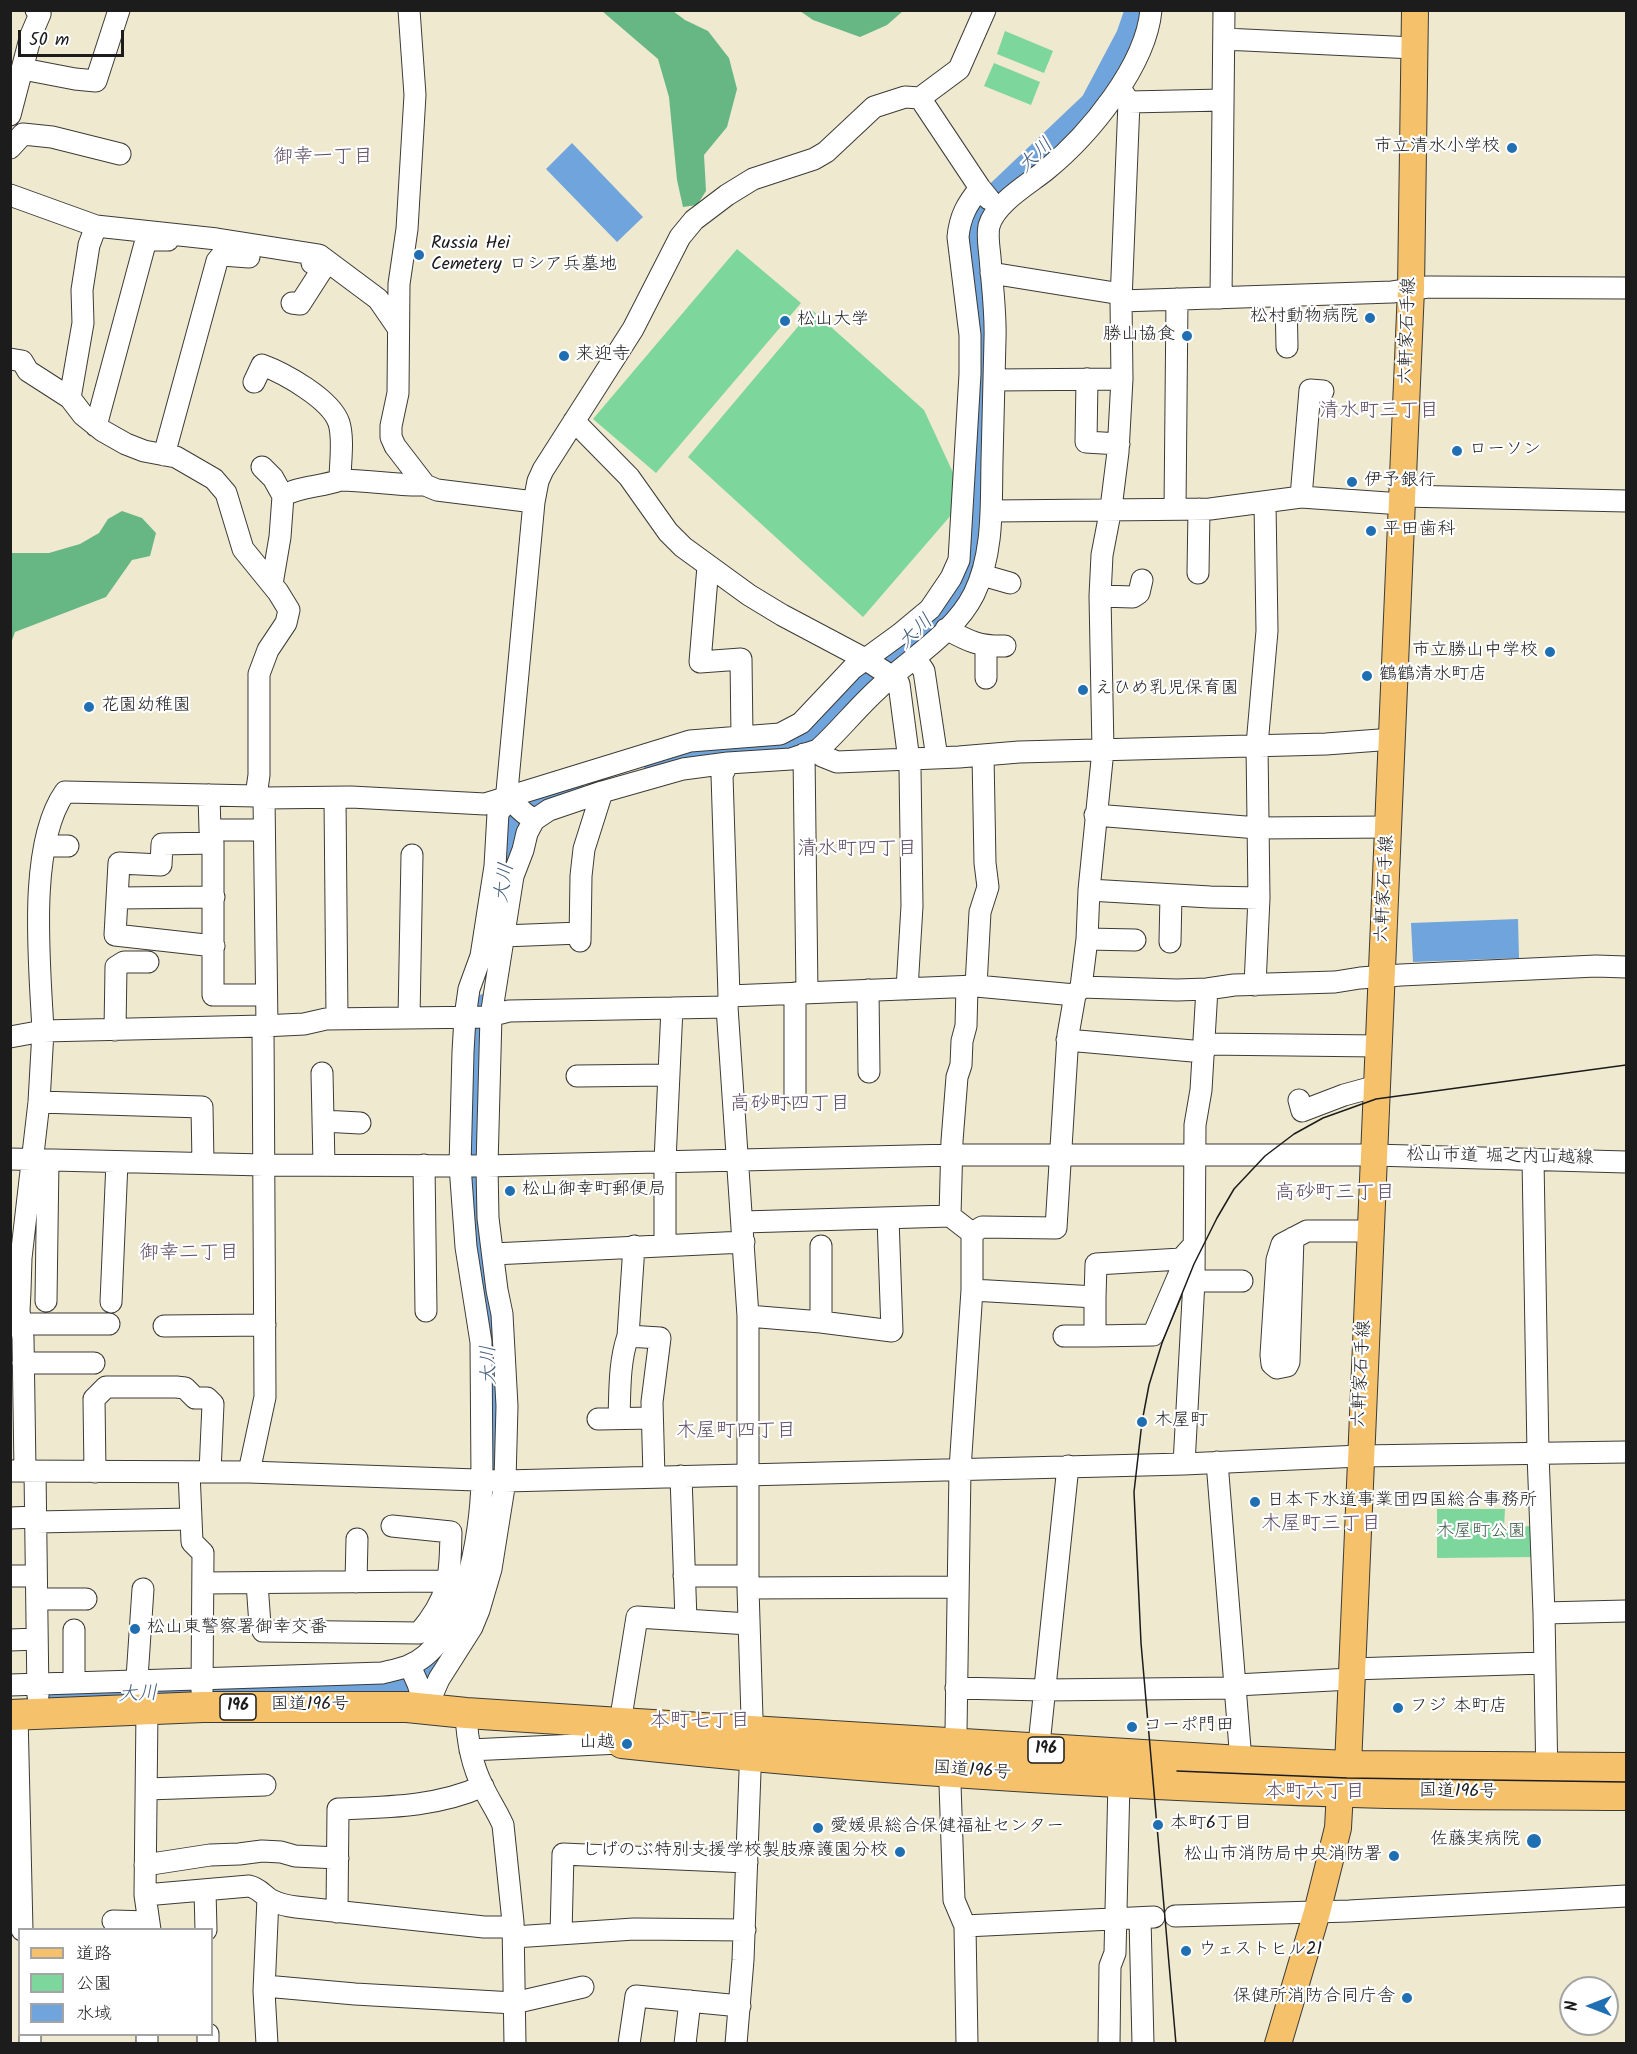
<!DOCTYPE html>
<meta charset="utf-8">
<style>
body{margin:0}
#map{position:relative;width:1637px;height:2054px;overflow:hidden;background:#eee9cf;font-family:Kalam,"Klee One",sans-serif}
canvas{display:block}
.frame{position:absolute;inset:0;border:12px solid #1c1c1c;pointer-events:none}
.legend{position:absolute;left:18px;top:1928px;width:195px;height:108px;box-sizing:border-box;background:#fff;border:2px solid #a4a4a4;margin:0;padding:8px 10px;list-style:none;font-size:18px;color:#1c1c1c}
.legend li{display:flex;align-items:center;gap:12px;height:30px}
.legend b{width:30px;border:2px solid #a4a4a4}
.north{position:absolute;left:1559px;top:1976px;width:60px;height:60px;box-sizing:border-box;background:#fff;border:2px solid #a4a4a4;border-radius:50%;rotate:270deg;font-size:16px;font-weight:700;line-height:24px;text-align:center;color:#1c1c1c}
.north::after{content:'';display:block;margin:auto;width:21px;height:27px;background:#1f6fb2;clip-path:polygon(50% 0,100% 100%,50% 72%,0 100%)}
.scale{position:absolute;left:18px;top:30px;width:106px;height:27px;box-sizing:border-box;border:3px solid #1c1c1c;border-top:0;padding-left:8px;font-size:18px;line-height:21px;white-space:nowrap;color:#1c1c1c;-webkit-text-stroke:4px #fff;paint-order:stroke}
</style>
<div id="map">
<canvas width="1637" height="2054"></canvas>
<div class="frame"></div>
<ul class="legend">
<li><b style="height:8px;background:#f5c16b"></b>道路</li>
<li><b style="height:16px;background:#7dd69c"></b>公園</li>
<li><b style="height:16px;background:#6fa4dc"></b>水域</li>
</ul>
<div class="north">N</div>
<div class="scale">50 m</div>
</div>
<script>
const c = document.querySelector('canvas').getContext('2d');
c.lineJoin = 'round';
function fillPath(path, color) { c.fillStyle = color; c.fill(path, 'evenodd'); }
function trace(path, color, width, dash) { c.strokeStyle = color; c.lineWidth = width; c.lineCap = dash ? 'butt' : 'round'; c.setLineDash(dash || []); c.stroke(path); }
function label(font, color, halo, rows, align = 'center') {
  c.font = font + ' Kalam,"Klee One",sans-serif'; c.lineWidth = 4.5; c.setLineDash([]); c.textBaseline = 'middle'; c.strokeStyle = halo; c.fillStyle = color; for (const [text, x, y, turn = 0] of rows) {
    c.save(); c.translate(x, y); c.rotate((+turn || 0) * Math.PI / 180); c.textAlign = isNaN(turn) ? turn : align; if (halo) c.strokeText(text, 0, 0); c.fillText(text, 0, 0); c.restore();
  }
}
const green = new Path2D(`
 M1005,31L1053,51L1044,73L997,54Z
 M994,63L1040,82L1031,105L984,86Z
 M737,249L801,303L656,473L593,419Z
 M812,310L924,410L956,479L952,514L863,617L688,457Z
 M1437,1509H1505L1504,1527L1536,1526V1557L1437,1558Z`);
const forest = new Path2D(`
 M602,11H673L685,20L708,31L729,58L737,89L727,127L704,155L706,191L697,205L683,207L677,180L669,97L658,59Z
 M800,11L903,10V11L887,25L860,37L813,20Z
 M122,511L142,518L156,533L150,556L132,560L106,597L15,632L11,643V553H49L80,544L99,533L108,519Z`);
const water = new Path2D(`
 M572,143L643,217L617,242L546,169Z
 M1518,919L1519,958L1413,962L1411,923Z`);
const river = new Path2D(`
 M657,767L690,757L717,752L788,748L812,733L841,701L902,650L949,603L972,558L976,503L981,318L972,234L976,215L1093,104L1129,36L1138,10
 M504,890C509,862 505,818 536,805C548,800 561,797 573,793
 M487,1006L471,1082V1147L473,1198L491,1340L493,1372V1469L488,1503
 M57,1699L214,1690L393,1686C421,1679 437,1660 452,1636`);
const minor = new Path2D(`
 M409,10L415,95L407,229L399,284L398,393L391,426V437L395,446L425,485L437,490L534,502
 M1224,39L1414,48
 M23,69L75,79L96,81L119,10
 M920,98L980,188L989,199
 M1129,102L1223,100
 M10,115L31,35L40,14L36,10
 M10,148L23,134L52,137L120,154
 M10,195L96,226L217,239L319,255L378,299L398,328
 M991,273L1121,294
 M1286,296L1287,347
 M1221,298L1224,10
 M1121,301L1392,292L1428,287L1626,288
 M292,303L300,304L327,262L312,263
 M10,359L22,361L28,371L70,398L83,415L103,431L126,444L144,451L176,457L214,479L226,493L243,549L278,592L289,610L286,623L268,650L259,674V775L256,796
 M1087,379L1086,442L1119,444
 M994,380L1122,379
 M254,382L262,365C284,373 331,399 339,423C344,440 340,463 340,480C369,480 396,486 425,485
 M70,398L83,323L82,290L89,245L96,226
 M574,421L629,477L668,532L683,547L749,595L782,615L865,659L891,676L899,684L910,768L912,906L907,989
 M96,426L146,240H168
 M164,455L217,261L222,255L249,257
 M262,467L273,478L283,496
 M1403,496L1626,501
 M1301,497L1310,390L1323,391
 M1175,509L1177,299
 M992,511L1210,509L1301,497L1402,504
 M708,566L700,662L741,659L742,737
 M1198,573L1199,509
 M982,575L1010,583
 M272,584L280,537L283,496C299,486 322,487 340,480
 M1100,596L1133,597L1139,593L1142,580
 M946,629C968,641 980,647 1005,646
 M986,647V678
 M916,659L924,671L937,758
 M818,750C839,731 857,708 878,689C909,659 954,634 974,594C994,553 991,505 992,461C993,420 994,379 995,339C996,312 992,284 990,257C989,247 987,235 989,226C995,203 1029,184 1046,170C1089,135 1146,66 1151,10
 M804,754L807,993
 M728,763L722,775L729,996L727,1007L748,1316V1588L752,1718L743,1960L736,2044
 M209,795L210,830L213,843V995H266
 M264,798L267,1026
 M335,798L337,1019
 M1095,815L1258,828L1389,827
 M534,820C523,813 512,804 507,791L534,502L538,481L543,470L633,329L680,237L694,220L727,195L753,179L814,159L826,152L874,107L905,97L920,98L959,69L985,10
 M210,830H264
 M213,843L162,844L161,865L119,863L115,935L214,946
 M45,846H68
 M1089,890L1210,897L1259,898
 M117,898L214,897
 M503,936L580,933
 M1087,939L1135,940
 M580,941L581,876L584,849L602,792
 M1170,942L1171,895
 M1255,985L1259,898L1257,745L1267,631L1265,503
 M967,986L966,1026L962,1041L961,1065L957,1077L952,1141L950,1216L972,1233V1290L960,1469L956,1731L950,1784L954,1900L965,1926L967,2044
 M976,986L980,912L988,887L985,863L983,755
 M1081,987L1177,990L1207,989L1234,985L1335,982L1360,978L1401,975L1596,966L1626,967
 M868,990L869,1072
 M795,993V1094
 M729,996L976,986L1075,995
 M409,1018L412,855
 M115,1030L116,967L124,962H148
 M10,1037L43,1031C40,966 27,846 65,792L256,796L264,798L351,797L485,804L690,741L780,734L801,723L852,669L900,634L930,609L951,578L959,560L970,374V335L958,237C960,216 967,204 980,188
 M1067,1040L1204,1052
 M1205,1044L1378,1046
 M322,1073L324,1165
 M577,1076L669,1075
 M1299,1100L1302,1111L1344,1095L1377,1086
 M39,1102L202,1107L203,1163
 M323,1121L360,1123
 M10,1159L264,1165L487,1166L953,1155H1373L1626,1162
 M1533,1159L1538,1454L1544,1613L1547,1781
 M424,1165L426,1311
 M743,1222L950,1216
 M972,1233L982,1227L1056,1228L1068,1035L1075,995L1081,987L1087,939L1089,890L1103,750L1100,596L1102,555L1111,508L1118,452L1122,379L1121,301L1129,102L1120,88
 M1293,1238L1289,1362L1287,1366L1277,1368L1272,1364L1271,1355L1277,1260L1282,1244L1307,1231H1370
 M665,1245V1161L672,1008
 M821,1246V1322
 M493,1254L744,1242
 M1194,1281H1242
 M972,1290L1095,1297V1336L1153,1335L1181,1270V1259L1191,1248
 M1095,1297L1096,1264L1181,1259
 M46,1301L48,1160
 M111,1302L117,1162
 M748,1316L821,1322L892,1331L888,1218
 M21,1324H109
 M164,1326L265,1325
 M628,1336L660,1338L652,1402L654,1477
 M1064,1336H1095
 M23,1363H94
 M619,1418C620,1391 619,1362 628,1336L634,1246
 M598,1419L652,1418
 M1217,1462L1241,1761
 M1184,1464L1194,1281L1195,1125L1201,1090L1207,989
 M10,1471L249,1472L505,1481L1184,1464L1360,1456L1626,1452
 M25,1471L23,1338L19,1311L20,1291L21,1258L39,1102L43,1031L263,1026L304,1024L326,1019L485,1017L509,1011L727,1007
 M35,1471L38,1696
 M95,1472L94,1399L106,1387H176L185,1388L195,1398H207L213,1404L210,1472
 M189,1472L192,1542L203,1553L202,1691
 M249,1472L265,1397L263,1026
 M681,1476L686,1620
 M10,1518L36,1517
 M36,1522L191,1519
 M10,1576H36
 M684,1576H748
 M356,1582L357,1539
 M203,1583L439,1581L461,1586
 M257,1583L260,1625L263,1631L419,1633C450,1597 450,1576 451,1532L392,1526
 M748,1588L958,1587
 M37,1599H86
 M1544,1613L1626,1611
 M74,1630V1682
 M10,1640L37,1639
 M410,1666L418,1684L426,1709
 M1351,1669L1544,1663
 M10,1685L382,1673C390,1671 400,1669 408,1666C465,1643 481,1533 482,1480L481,1342L466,1247L460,1166L463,1052L465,1017L469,989L481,956L495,866L498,813L510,798
 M1236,1685L1351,1679
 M956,1688L1044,1690L1236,1688
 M136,1693L143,1589
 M147,1709L145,1895L150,1930
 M426,1709L439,1679L472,1627L479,1610L491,1569L505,1481L507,1406L502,1314L497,1290L488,1218L487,1166L491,1016L513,876L523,850L527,833L534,820L549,810L602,792L683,769L728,763L791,759L818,750L822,756L837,762L959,757L1019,752L1326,744L1393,739
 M466,1713C467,1739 471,1764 483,1787C489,1800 497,1811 503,1825L513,1922L515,2044
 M17,1714L22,1930
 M620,1723L637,1617L749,1624
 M470,1750L620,1743
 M1039,1761L1040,1735L1068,1466
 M147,1789L265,1785
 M145,1865L210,1855L239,1854L262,1851L281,1852L295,1856L338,1858
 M205,1890L206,1930
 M145,1895L249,1886C259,1888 263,1895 271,1900C279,1904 287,1906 296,1907L484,1927H505L513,1922
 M337,1912L338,1809C387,1807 437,1807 483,1786
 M1175,1916L1349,1911L1626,1896
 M1140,1918L1143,2044
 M113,1921L149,1922
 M965,1926L1154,1917
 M561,1934L563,1854L747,1862
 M514,1937L634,1929L745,1930
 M265,1986L355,1994L514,2003L583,1987
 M30,2034V2044
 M147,2034V2044
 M208,2034V2044
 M267,2044L264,1991L268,1898
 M629,2044L636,1996L740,2006
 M685,2044L690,2001
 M1109,2044L1110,1966L1115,1953L1119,1781`);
const major = new Path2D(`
 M1278,2044L1317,1912L1338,1828L1340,1791L1348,1766L1411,289L1415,10`);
const highway = new Path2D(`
 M10,1715L203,1707H407L466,1713L620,1723L1241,1761L1348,1766L1626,1768
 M622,1743C865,1769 1109,1784 1353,1792C1444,1795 1536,1794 1626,1795`);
const tram = new Path2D(`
 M1177,1771L1347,1778L1626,1782
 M1176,2044L1141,1643L1134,1492L1142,1422L1149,1385L1162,1343L1194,1264L1217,1218L1234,1189L1265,1156L1294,1134L1323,1118L1376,1099L1626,1065`);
const markers = [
 [1512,148,6,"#1f6fb2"],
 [419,255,6,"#1f6fb2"],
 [1370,318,6,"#1f6fb2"],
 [785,321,6,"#1f6fb2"],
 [1187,336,6,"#1f6fb2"],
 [564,356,6,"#1f6fb2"],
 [1457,451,6,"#1f6fb2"],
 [1352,482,6,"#1f6fb2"],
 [1371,531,6,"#1f6fb2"],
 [1550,652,6,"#1f6fb2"],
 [1367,676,6,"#1f6fb2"],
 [1083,690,6,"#1f6fb2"],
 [89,707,6,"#1f6fb2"],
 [510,1191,6,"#1f6fb2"],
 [1142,1422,6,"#1f6fb2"],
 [1255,1502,6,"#1f6fb2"],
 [135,1629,6,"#1f6fb2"],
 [1398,1708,6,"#1f6fb2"],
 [1132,1727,6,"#1f6fb2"],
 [627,1744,6,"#1f6fb2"],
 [1158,1825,6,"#1f6fb2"],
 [818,1828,6,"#1f6fb2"],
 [1534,1841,8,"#1f6fb2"],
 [900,1852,6,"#1f6fb2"],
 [1394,1856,6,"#1f6fb2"],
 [1186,1951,6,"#1f6fb2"],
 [1407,1998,6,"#1f6fb2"]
];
const shields = [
 [238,1707,36],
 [1046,1750,36]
];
const shieldNames = [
 ["196",238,1707],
 ["196",1046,1750]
];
const poiNames = [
 ["市立清水小学校",1500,148,"right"],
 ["Russia Hei",431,245],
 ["Cemetery ロシア兵墓地",431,266],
 ["松村動物病院",1358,318,"right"],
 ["松山大学",797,321],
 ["勝山協食",1175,336,"right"],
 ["来迎寺",576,356],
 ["ローソン",1469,451],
 ["伊予銀行",1364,482],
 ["平田歯科",1383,531],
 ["市立勝山中学校",1538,652,"right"],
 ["鶴鶴清水町店",1379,676],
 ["えひめ乳児保育園",1095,690],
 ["花園幼稚園",101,707],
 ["松山御幸町郵便局",522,1191],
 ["木屋町",1154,1422],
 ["日本下水道事業団四国総合事務所",1267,1502],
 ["松山東警察署御幸交番",147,1629],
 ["フジ 本町店",1410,1708],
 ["コーポ門田",1144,1727],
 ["山越",615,1744,"right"],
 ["本町6丁目",1170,1825],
 ["愛媛県総合保健福祉センター",830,1828],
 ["佐藤実病院",1520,1841,"right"],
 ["しげのぶ特別支援学校製肢療護園分校",888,1852,"right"],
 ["松山市消防局中央消防署",1382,1856,"right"],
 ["ウェストヒル21",1198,1951],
 ["保健所消防合同庁舎",1395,1998,"right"]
];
const streetNames = [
 ["六軒家石手線",1409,331,-88],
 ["六軒家石手線",1386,889,-87],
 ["松山市道 堀之内山越線",1500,1158,1],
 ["六軒家石手線",1363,1374,-87],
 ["国道196号",310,1706],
 ["国道196号",972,1772,4],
 ["国道196号",1458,1793,1]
];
const parkNames = [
 ["木屋町公園",1481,1533]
];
const waterNames = [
 ["大川",1037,157,-44],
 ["大川",917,633,-44],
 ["大川",506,883,-81],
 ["大川",491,1365,-91],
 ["大川",138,1696,-2]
];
const neighbourhoodNames = [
 ["御幸一丁目",323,159],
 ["清水町三丁目",1379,413],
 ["清水町四丁目",857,851],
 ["高砂町四丁目",790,1106],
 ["高砂町三丁目",1335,1195],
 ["御幸二丁目",189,1255],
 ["木屋町四丁目",736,1433],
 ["木屋町三丁目",1321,1526],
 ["本町七丁目",700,1723],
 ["本町六丁目",1315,1794]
];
fillPath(green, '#7dd69c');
fillPath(forest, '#66b784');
fillPath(water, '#6fa4dc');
trace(river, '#6fa4dc', 26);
trace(minor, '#3c3b37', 23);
trace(major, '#3c3b37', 28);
trace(highway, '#3c3b37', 32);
trace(minor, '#fff', 21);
trace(major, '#f5c16b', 26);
trace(highway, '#f5c16b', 30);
trace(tram, '#1c1c1c', 1.5);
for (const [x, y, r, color] of markers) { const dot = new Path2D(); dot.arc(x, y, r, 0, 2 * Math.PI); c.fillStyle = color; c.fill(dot); trace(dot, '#fff', 2); }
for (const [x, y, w] of shields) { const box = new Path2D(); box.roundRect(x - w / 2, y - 13, w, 26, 4.5); c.fillStyle = '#fff'; c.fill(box); trace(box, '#1c1c1c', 1.5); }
label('bold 16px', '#1c1c1c', null, shieldNames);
label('18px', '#1c1c1c', '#fff', poiNames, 'left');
label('18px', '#1c1c1c', '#fff', streetNames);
label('18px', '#3e5d49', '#fff', parkNames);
label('italic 20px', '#46607c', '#fff', waterNames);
label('20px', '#604f66', '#fff', neighbourhoodNames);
</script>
